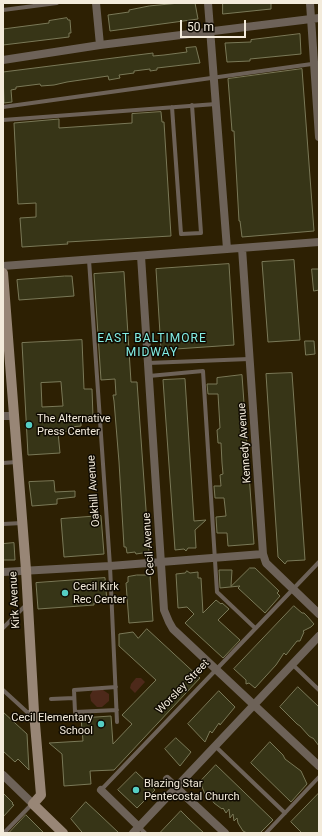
<!DOCTYPE html>
<style>
body{margin:0}
#map{position:relative;width:322px;height:836px;overflow:hidden;background:#2d2003;font-family:Roboto,sans-serif}
canvas{display:block}
.frame{position:absolute;inset:0;border:4px solid #f3ebdb;pointer-events:none}
.scale{position:absolute;left:180px;top:20px;width:66px;height:18px;box-sizing:border-box;border:2px solid #f3ebdb;border-top:0;padding-left:5px;font-size:12px;line-height:14px;white-space:nowrap;color:#f3ebdb;-webkit-text-stroke:3px #100b02;paint-order:stroke}
</style>
<div id="map">
<canvas width="322" height="836"></canvas>
<div class="frame"></div>
<div class="scale">50 m</div>
</div>
<script>
const c = document.querySelector('canvas').getContext('2d');
c.lineJoin = 'round';
function fillPath(path, color) { c.fillStyle = color; c.fill(path, 'evenodd'); }
function trace(path, color, width, dash) { c.strokeStyle = color; c.lineWidth = width; c.lineCap = dash ? 'butt' : 'round'; c.setLineDash(dash || []); c.stroke(path); }
function label(font, color, halo, rows, align = 'center') {
  c.font = font + ' Roboto,sans-serif'; c.lineWidth = 3; c.setLineDash([]); c.textBaseline = 'middle'; c.strokeStyle = halo; c.fillStyle = color; for (const [text, x, y, turn = 0] of rows) {
    c.save(); c.translate(x, y); c.rotate((+turn || 0) * Math.PI / 180); c.textAlign = isNaN(turn) ? turn : align; if (halo) c.strokeText(text, 0, 0); c.fillText(text, 0, 0); c.restore();
  }
}
const green = new Path2D(`
 M136,678H141L145,682L135,693L130,688L131,684Z
 M93,690H103L109,694V701L102,707H97L91,701L90,695Z`);
const building = new Path2D(`
 M180,3H195L198,19L110,31L108,15L129,12V10L149,6Z
 M223,3H271V9L223,14Z
 M67,18L68,20H70L71,33H69V37L3,45V29L49,23V21Z
 M300,34L301,54L250,59V61L227,62L225,43L251,42V40Z
 M196,47L200,63L157,68V70L150,71V69L134,71V73L119,75L120,78L109,80L108,76L67,82L54,85L41,86L40,84L16,87V89L11,90L12,102L4,103L3,72L153,53V56L164,55L187,52L186,48Z
 M302,69L314,231L242,237L240,221H239L234,131H232L228,79Z
 M161,112L162,122H164L171,236L67,242L68,244L22,247L20,218L36,217V203L18,204L14,123L59,119V128L132,123V114Z
 M294,260L300,340L268,342L262,262Z
 M229,264L234,345L161,350L156,269Z
 M312,269H319V290L314,291Z
 M124,272L131,382H137L149,552L136,554L135,552L127,553L126,547H124L119,462L114,401L113,395H116L115,379L101,380L94,274Z
 M65,276H72L74,296L19,300L17,280Z
 M82,340L84,389H92L93,417H81V426L70,427V431L58,432L60,453L28,455L22,343ZM61,382L63,406L42,407L41,383Z
 M305,341H314L315,354L306,355Z
 M292,373L305,560L287,561L285,564L278,557L266,374Z
 M242,375L254,544L228,546L227,533H217L216,517L226,516L224,498H215L214,486H221L220,475L223,474L222,463L221,443H218L217,430L220,428L218,394H208L207,384H217V378Z
 M185,379L194,521L206,520L195,530L196,548H188L186,551L184,549L175,550L163,380Z
 M54,481L55,492L75,491V497L57,499V504L32,506L29,482Z
 M101,516L104,554L64,557L61,519Z
 M14,543L15,560H3V544Z
 M250,568H255L279,591L277,593L280,596L265,613L238,588L240,586L220,588L219,570H232L231,586Z
 M187,571L190,573L198,572V578H201L203,613L216,600L221,604L222,603L229,609L218,620L240,640L223,658L185,623L194,614L187,607L178,608L176,574L185,573Z
 M137,575H150L153,621L129,623L126,583L128,582V577Z
 M105,578L107,602L94,603V605L38,609L36,583Z
 M294,606L302,613H304L307,616L314,624L311,627L303,631L304,632L300,641H297L286,655L284,653L276,665L255,688L249,683L246,684V680L234,669Z
 M147,629L200,678L114,770L90,771L91,784L64,786L62,754L49,743L83,741L81,718L111,716L113,744L132,724L122,715L156,680L119,646V634L133,632L138,638Z
 M298,687L319,707V746L313,738H312L309,736L300,726L297,724L280,707Z
 M219,691L235,707L220,725L219,723L212,733L210,731L205,742L188,724Z
 M3,712L27,734L29,770L18,759L15,762L3,751Z
 M176,738L191,752L180,766L165,749Z
 M270,742L283,755L285,759L301,771L307,784L291,802L251,763Z
 M216,765L273,820L260,833H247L243,831L238,823L237,818L234,821L233,814L230,818L229,809L226,813L223,808L222,809L214,803L207,792L205,794L200,782Z
 M136,772L155,790L137,808L118,790Z
 M3,793L13,803L12,804L14,805L3,817Z
 M319,793V833H302L291,822Z
 M86,802L100,815L119,833H83L81,831L71,819Z
 M181,811L189,819L204,833H160Z
 M26,815L44,833H9Z`);
const lane = new Path2D(`
 M3,10L57,3
 M3,107L319,63
 M172,107L181,234L201,233L192,105
 M3,120L216,104
 M89,260L110,566L117,722
 M148,363L249,359
 M149,376L203,371L217,592L255,628
 M3,463L17,462
 M3,524L22,523
 M3,628L27,604
 M292,664L319,690
 M116,687L74,690L75,712L117,710
 M3,690L27,712H33
 M51,699L74,698
 M215,746L285,813
 M101,790L319,562
 M139,827L145,833
 M4,833L32,804
 M266,833L319,777`);
const street = new Path2D(`
 M96,3L100,45
 M208,3L227,249
 M310,3L319,137
 M3,60L100,45L319,18
 M242,248L263,554L266,563L319,614
 M141,256L164,610L169,622L173,629L319,766
 M3,266L319,242
 M3,416H14
 M3,572L110,566L263,554
 M3,775L33,804
 M167,779L225,833
 M101,790L139,827
 M133,833L319,636`);
const secondary = new Path2D(`
 M3,273L26,570L34,712L41,795L33,804L63,833`);
const markers = [
 [29,425,4,"#55cec4"],
 [65,593,4,"#55cec4"],
 [101,724,4,"#55cec4"],
 [136,790,4,"#55cec4"]
];
const poiNames = [
 ["The Alternative",37,419],
 ["Press Center",37,432],
 ["Cecil Kirk",73,587],
 ["Rec Center",73,600],
 ["Cecil Elementary",93,718,"right"],
 ["School",93,731,"right"],
 ["Blazing Star",144,784],
 ["Pentecostal Church",144,797]
];
const streetNames = [
 ["Kennedy Avenue",245,443,-94],
 ["Oakhill Avenue",94,491,-94],
 ["Cecil Avenue",149,544,-94],
 ["Kirk Avenue",15,600,-93],
 ["Worsley Street",183,687,-46]
];
const neighbourhoodNames = [
 ["EAST BALTIMORE",152,339],
 ["MIDWAY",152,353]
];
fillPath(green, '#4d291a');
fillPath(building, '#373517');
trace(building, '#7a7958', 1);
trace(lane, '#6d6258', 4);
trace(street, '#6d6258', 8);
trace(secondary, '#988676', 10);
for (const [x, y, r, color] of markers) { const dot = new Path2D(); dot.arc(x, y, r, 0, 2 * Math.PI); c.fillStyle = color; c.fill(dot); trace(dot, '#100b02', 1.5); }
label('11px', '#f3ebdb', '#100b02', poiNames, 'left');
label('11px', '#f3ebdb', '#100b02', streetNames);
c.letterSpacing = '1px';
label('12px', '#83eee4', '#100b02', neighbourhoodNames);
c.letterSpacing = '0px';
</script>
